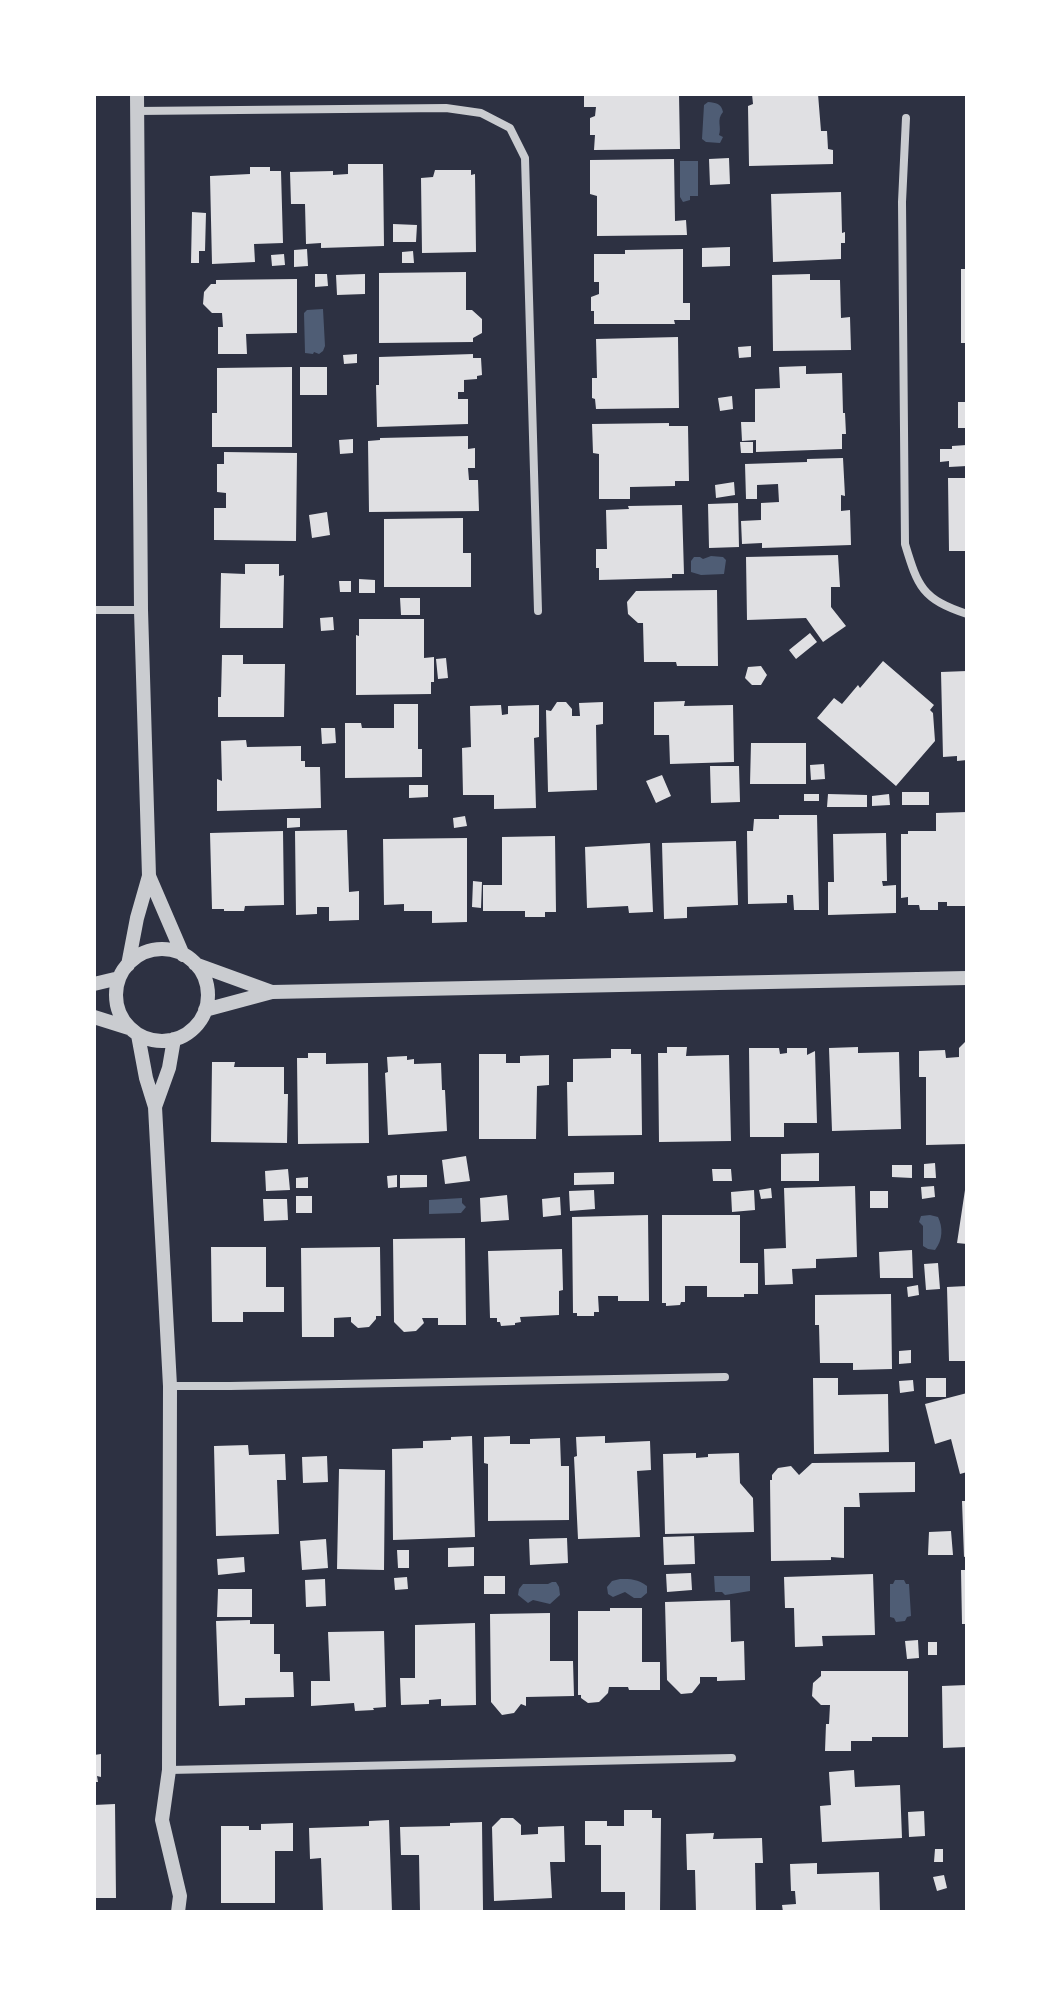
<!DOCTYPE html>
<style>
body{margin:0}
#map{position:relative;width:1061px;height:2006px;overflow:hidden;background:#2d3142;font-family:Jost,sans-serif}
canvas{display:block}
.frame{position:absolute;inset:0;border:96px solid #fff;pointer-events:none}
</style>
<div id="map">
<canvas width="1061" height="2006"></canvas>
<div class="frame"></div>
</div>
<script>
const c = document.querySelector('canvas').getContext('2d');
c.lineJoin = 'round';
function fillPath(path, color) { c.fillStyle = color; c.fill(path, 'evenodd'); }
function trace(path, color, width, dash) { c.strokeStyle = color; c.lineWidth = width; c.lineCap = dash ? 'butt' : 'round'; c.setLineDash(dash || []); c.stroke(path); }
const water = new Path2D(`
 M708,102C716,103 721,103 723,112C716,120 722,127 719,135L723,137L720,143L706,142L702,139L704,105Z
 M680,161H698V196H690V200L683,202L680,197Z
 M323,309L325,346L323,351L319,354L314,352L313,354L305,353L304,313L307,310Z
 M711,556L723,557L726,560L724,574L701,575L691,572V561L694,557H700L703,559Z
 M462,1198V1203L466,1207L461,1213L429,1214V1200Z
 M930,1215L938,1217C943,1227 943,1240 935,1250L928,1249L923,1246V1226L919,1222L921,1216Z
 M714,1576H750V1591L725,1595L722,1592H715Z
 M620,1579C631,1579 638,1579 647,1586V1593L641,1598H634L625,1592L613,1597L608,1594L607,1587L612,1581Z
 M895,1580H904L906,1584H909L911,1616L907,1617L905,1621L896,1622L894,1618L890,1617V1584H893Z
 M552,1582H556L559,1587L560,1595L550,1604L533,1600L528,1603L518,1595L519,1589L523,1584H548Z`);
const building = new Path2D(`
 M584,94H679L680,149L594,150L595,135H590V118L595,116L596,107H584Z
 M752,94H818L821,131H827L828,149L833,150V164L749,166L748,106L753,104Z
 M729,158L730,184L710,185L709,159Z
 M674,159L675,221L686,220L687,235L597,236V196L590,194V160Z
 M348,164H383L384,246L321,248V243L306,244L305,204H291L290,172L333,171V175L348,174Z
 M250,167H270V171H281L283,243L254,244L255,262L212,264L210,176L250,174Z
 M435,170H471V175L475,174L476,252L422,253L421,178L433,177Z
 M841,192L842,233L845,232V243H841V259L773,262L771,194Z
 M192,212L206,213L205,251H199V263H191Z
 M393,224L417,225L416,242H393Z
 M730,247V266L702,267V248Z
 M307,249L308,266L294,267V250Z
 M683,249V303H690V320H674L675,324H594V311H591V297L599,294V282H594V254H625V250Z
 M413,251L414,263H402V252Z
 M284,254L285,265L272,266L271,255Z
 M961,269H967V343H961Z
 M466,272V310H472L482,319V333L473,338V342L379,343V273Z
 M315,274H327L328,286L315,287Z
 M365,274V294L337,295L336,275Z
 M810,274V280H840L841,318L850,317L851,350L773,351L772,275Z
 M297,279V333L246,334L247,354H218V327H223L222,313H212L203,304L204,292L211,284H216V280Z
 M678,337L679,408L596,409L595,399L592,398V378H597L596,339Z
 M751,346V357L739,358L738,347Z
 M357,354V363L344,364L343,355Z
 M473,354V358H481L482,375L477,376V379L464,380V392H458V399H468V424L377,427L376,385H379V357Z
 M806,366V374L842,373L843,413H845L846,434H842V449L756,452V440L742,441L741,422H755V389L780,388L779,367Z
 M292,367V447H212V413H217V368Z
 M300,367H327V395H300Z
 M732,396L733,409L720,411L718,398Z
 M958,402H967V428H958Z
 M669,423V426H688L689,481H675V486L630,487V499H599V454L593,453L592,424Z
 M468,436V449L475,448V468H468L469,480H478L479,511L369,512L368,441L380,440V438Z
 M353,439V453L340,454L339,440Z
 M740,442H753V453H741Z
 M967,445V466L949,467V461L940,462V449H952V446Z
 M224,452L297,453L296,541L214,540V508H226V493L217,492V464H224Z
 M843,458L845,496L841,495V511L850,510L851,545L762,548V543L742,544L741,521L761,520V503L779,502L778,484L757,485V499H746L745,464L807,462V459Z
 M948,478H967V551H949Z
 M734,482L735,495L716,498L715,485Z
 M738,503L739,547L709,548L708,504Z
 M682,505L684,574H672V578L599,580V568H596V549H607L606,510L629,509L628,506Z
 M327,512L330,535L312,538L309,515Z
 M463,518V553H471V587H384V519Z
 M838,555L840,587H831V607L846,626L823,642L806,618L747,620L746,557Z
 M245,564H279V576L284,575L283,628H220L221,573L245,574Z
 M359,579L375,580V593H359Z
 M339,581H351V592H340Z
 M717,590L718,666H677L676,662H644L643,623H638L628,614L627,602L636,591Z
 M400,598H420V615H401Z
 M333,617L334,630L321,631L320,618Z
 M359,619H424V658L434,657V682H431V694L356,695V635L359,636Z
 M810,633L817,642L796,659L789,650Z
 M222,655H243V664H285L284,717H218V697H221Z
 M446,658L448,678L438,679L436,659Z
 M883,661L934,705L930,710L933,713L935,741L896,786L817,718L834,698L842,704L858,685L860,688Z
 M761,666L767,675L761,685H752L745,678L748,667Z
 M967,671V760L957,761V756L943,757L941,672Z
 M685,701L684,706L733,705L734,762L670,764L669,735H654V702Z
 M557,702H566L572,709V716H580L579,703L603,702V724L596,725L597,790L548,792L546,710L551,711Z
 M394,704H418V749H422V777L345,778V723H361L362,728H394Z
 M501,705L502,715L508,714V706L539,705V737L534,738L536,808L494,809V795H463L462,748L471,747L470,706Z
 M321,728H335L336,743L322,744Z
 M246,740L247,747L301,746V761H305V767H320L321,808L217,811V779L222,781L221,741Z
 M751,743H806V784H750Z
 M824,764L825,779L811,780L810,765Z
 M710,766H739L740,802L711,803Z
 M662,775L671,796L656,803L646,781Z
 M409,785H428V797L409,798Z
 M902,792H929V805H902Z
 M804,794H819V801H804Z
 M828,794L867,795V807H827Z
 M889,794L890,805L872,806V796Z
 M967,812V906H947V902H938V910H920L919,905H908V897L901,898V834H908V831H936V813Z
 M779,815H817L819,910H794L793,895H787V903L748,904L747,831H753L754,819H779Z
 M465,816L467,826L454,828L453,818Z
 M287,818H300V827L287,828Z
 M347,830L349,892L359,891V920L329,921V907H317V914L296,915L295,831Z
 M283,831L284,905L245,906L244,911H224V909H212L210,833Z
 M886,833L887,881H882L883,886L896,885V913L828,915V882H834L833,834Z
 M555,836L556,912H545V917H525V911H483V885H502V837Z
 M467,838V922L432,923V911H404V904L384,905L383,839Z
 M736,841L738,905L687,907V918L664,919L662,843Z
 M650,843L653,912L629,913L628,906L587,908L585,847Z
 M473,881L482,882L481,908L472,907Z
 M967,1040V1144L926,1145V1077H919V1051L945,1050L946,1058L959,1057V1048Z
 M667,1047H687L686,1056L729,1055L731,1141L659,1142L658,1053H667Z
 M858,1047V1053L899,1052L901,1129L832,1131L829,1048Z
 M749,1048H779L780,1054L787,1053V1048H807V1055L815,1051L817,1123H784V1137H750Z
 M611,1049H631V1054H641L642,1135L568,1136L567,1082H573V1059L611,1058Z
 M308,1053H326V1064L368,1063L369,1143L298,1144L297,1058H308Z
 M479,1054H506V1063H520V1056L549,1055V1085L537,1086L536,1139H479Z
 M407,1056V1060L414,1059V1064L441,1063L442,1090H445L447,1131L388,1135L385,1073L388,1072L387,1057Z
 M212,1062H235L234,1067H284V1094H288L287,1143L211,1142Z
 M819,1153V1181H781V1154Z
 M466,1156L470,1181L445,1184L442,1160Z
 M935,1163L936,1178H924V1164Z
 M892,1165H912V1178L892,1177Z
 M288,1169L290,1190L266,1191L265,1171Z
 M712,1169H731L732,1181H713Z
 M614,1172V1184L574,1185V1173Z
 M397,1175V1187L388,1188L387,1176Z
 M400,1175H427V1187L400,1188Z
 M308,1177V1188H296V1178Z
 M855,1186L857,1257L816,1259V1268L792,1269L793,1284L765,1285L764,1249L786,1248L784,1188Z
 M934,1186L935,1197L922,1199L921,1187Z
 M771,1188L772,1198L761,1199L759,1190Z
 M594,1190L595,1209L570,1211L569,1191Z
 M754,1190L755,1210L732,1212L731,1192Z
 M965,1190H967V1244L957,1243Z
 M870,1191H888V1208H870Z
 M507,1195L509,1220L481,1222L480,1198Z
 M296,1196H312V1213H296Z
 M560,1197L561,1215L543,1217L542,1199Z
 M263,1199H287L288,1220L264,1221Z
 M648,1215L649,1301H618V1296H598L599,1312H594V1316H577V1313H573L572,1217Z
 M662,1215H740V1263H758V1294H744V1297H707V1286H685V1302H681L680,1305L666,1306V1303H662Z
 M465,1238L466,1325H438V1318H422L424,1323L416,1331L404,1332L394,1322L393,1239Z
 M211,1247H266V1287H284V1312H243V1322H212Z
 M380,1247L381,1316H376V1319L369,1327L358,1328L351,1322V1317L334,1318V1337H302L301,1248Z
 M562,1249L563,1290L559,1291V1315L520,1317L521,1322L515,1323V1325L501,1326L500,1322H497V1318H490L488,1251Z
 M912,1250L913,1278H880L879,1252Z
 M938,1263L940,1289L926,1290L924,1264Z
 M918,1285L919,1295L908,1297L907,1287Z
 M967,1286V1361H949L947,1287Z
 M891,1294L892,1369L853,1370V1363H820L819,1325H815V1295Z
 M911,1350V1363L899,1364V1351Z
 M813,1378H838V1395L888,1394L889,1452L814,1454Z
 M926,1378H946V1397H926Z
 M913,1380L914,1391L900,1393L899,1381Z
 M967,1393V1472L960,1474L951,1439L935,1444L925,1404Z
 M472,1436L475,1537L393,1540L392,1449L423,1448V1441L451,1440V1437Z
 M510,1436V1444H530V1439L560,1438L561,1466H569V1520L488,1521V1464L484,1463V1437Z
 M605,1436V1443L650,1441L651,1470L637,1471L640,1537L578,1539L574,1457L577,1456L576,1437Z
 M248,1445L249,1455L285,1454L286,1480H277L279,1534L216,1536L214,1446Z
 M696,1453V1458L708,1457V1454L739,1453L740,1483L753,1498L754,1532L665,1534L663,1454Z
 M327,1456L328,1482L303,1483L302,1457Z
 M915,1462V1492L859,1493L860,1507H844V1558L831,1557V1560L771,1561L770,1480H772V1475L778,1468L791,1466L799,1475L812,1463Z
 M339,1469L385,1470L384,1570L337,1569Z
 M962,1501H967V1556L964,1557Z
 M951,1531L953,1555H928L929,1532Z
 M694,1536L695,1564L664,1565L663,1537Z
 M567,1538L568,1563L530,1565L529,1539Z
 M326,1539L328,1568L302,1570L300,1541Z
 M474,1547V1566L448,1567V1548Z
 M397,1550H409V1568H398Z
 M244,1557L245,1572L218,1575L217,1559Z
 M961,1570H967V1624H962Z
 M691,1573L692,1590L667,1592L666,1574Z
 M873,1574L875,1635L822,1636L823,1646L795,1647L794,1608H785L784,1577Z
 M484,1576H505V1594H484Z
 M407,1577L408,1589L395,1590L394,1578Z
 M325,1579L326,1606L306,1607L305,1580Z
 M218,1589H252V1617H217Z
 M730,1600L731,1642L744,1641L745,1680L717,1681V1677H700V1683L692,1693L681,1694L667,1680L665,1602Z
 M610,1608H642V1662H660V1690H629L628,1687H609L608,1693L599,1702L588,1703L581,1698V1695H578V1611H610Z
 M550,1613V1661H573L574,1696L526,1697V1706L521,1704L514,1713L502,1715L491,1702L490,1614Z
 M250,1620V1624H274V1654H280V1672H293L294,1697L245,1698V1705L219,1706L216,1621Z
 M475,1623L476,1705L441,1706V1699L429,1700V1704L401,1705L400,1678H415V1625Z
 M384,1631L386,1707L373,1708L374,1710L355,1711L354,1703L311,1706V1681H330L328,1632Z
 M918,1640L919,1658L907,1659L905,1641Z
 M928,1642H937V1655H928Z
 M821,1671H908V1737H872V1741H851V1751H825L826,1724H829L830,1705H821L812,1696L813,1683L821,1676Z
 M967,1685V1747L943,1748L942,1686Z
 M101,1754V1777L97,1776L98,1782H94V1755Z
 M854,1770L855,1787L900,1785L902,1838L822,1842L820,1806L831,1805L829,1772Z
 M115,1804L116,1898H94V1805Z
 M624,1810H652V1818H661L660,1912H625V1892H601V1845H585V1821H607V1826H624Z
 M924,1811L925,1836L909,1837L908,1812Z
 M501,1818H513L521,1825V1835L538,1834V1827L564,1826L565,1862H550L552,1898L494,1901L492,1827Z
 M389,1820L392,1912H323L321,1858L310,1859L309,1828L369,1826V1821Z
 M482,1822L483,1910L420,1911L419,1855H401L400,1827L450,1826V1823Z
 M293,1823V1851H275V1903H221V1826H249V1830H261V1824Z
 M714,1833L713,1839L762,1838L763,1863H755L756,1912H696L695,1870H687L686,1834Z
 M935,1849H943V1862H934Z
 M817,1863V1874L879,1872L880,1912H783L782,1905L796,1904L795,1891H791L790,1864Z
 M944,1875L947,1888L937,1891L933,1877Z`);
const minor = new Path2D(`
 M137,111L446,108L481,113L510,128L525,158L538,611
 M906,118L902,202L905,544C918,587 922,599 967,614
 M94,610H141
 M170,1386H230L725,1377
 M169,1770L732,1758`);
const tertiary = new Path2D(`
 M149,876L183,955
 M116 995a46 46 0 1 1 92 0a46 46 0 1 1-92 0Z
 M195,964L272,992
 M128,965L137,918L149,876L141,610L137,94
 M94,984L119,978
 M205,1010L272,992L967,978
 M94,1017L129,1028
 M138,1035L146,1078L155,1107L170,1386L169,1770L162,1820L180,1896L178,1912
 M155,1107L169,1068L174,1039`);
fillPath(water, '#4f5d75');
fillPath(building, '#e0e0e3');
trace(minor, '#caccd0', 8);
trace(tertiary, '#caccd0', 14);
</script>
